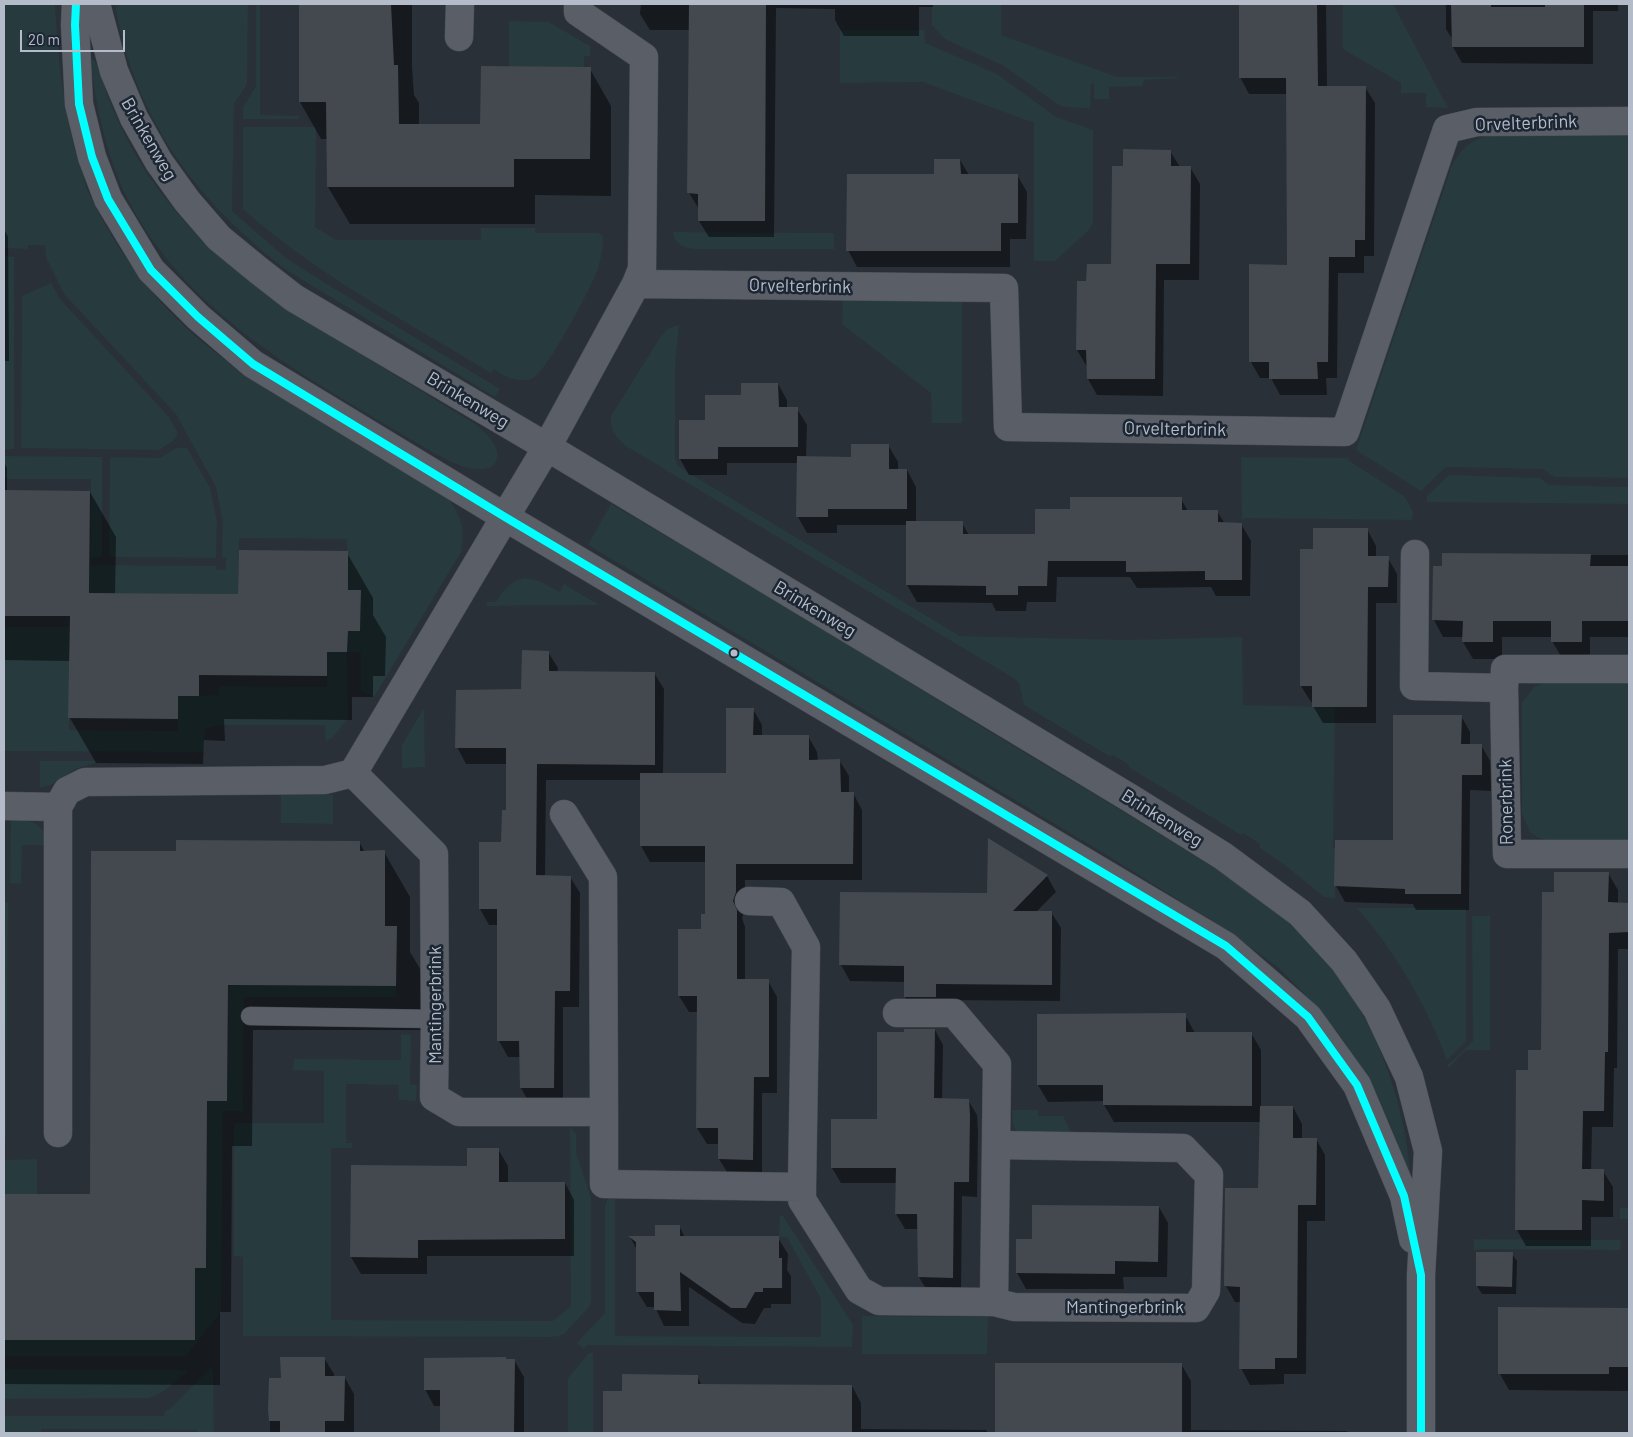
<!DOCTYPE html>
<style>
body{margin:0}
#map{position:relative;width:1633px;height:1437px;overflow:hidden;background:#2a3038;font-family:Barlow,sans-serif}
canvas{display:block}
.frame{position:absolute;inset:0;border:5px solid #b4bcc9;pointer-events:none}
.scale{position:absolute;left:20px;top:30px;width:105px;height:22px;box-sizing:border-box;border:2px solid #b4bcc9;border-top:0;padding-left:6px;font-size:15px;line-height:18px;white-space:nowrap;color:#b4bcc9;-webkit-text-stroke:4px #1d2633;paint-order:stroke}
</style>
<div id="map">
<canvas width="1633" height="1437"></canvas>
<div class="frame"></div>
<div class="scale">20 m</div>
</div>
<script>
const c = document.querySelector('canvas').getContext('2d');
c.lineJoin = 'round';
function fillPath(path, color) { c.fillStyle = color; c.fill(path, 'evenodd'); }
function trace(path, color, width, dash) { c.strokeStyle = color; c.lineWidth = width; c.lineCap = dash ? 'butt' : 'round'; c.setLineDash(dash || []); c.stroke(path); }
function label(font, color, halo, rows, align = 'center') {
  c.font = font + ' Barlow,sans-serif'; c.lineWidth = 5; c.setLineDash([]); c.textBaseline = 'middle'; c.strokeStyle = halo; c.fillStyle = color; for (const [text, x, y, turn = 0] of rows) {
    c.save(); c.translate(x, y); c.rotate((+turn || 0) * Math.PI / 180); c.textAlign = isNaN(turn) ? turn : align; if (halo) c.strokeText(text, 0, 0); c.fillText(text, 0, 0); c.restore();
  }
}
const green = new Path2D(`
 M4,4H55C58,58 63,112 79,164C83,174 85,186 90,196C112,241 141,284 177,319C211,353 252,379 292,404C344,437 396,467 448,498C461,516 466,530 461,552L374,697L361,691V652H347L348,718L333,737L326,741L325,725H221L205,729L204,752L4,751V627H69V730L178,731V696L219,695V686L327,687V652H347L348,631H360L361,591L348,590L347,539L239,538L238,594L89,593L90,565L216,566V570L226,569V557H222L223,523L216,487L176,414L64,294L46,257L45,245H28V249L4,248Z
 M115,4H248L247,84L234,104L232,211L287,259L343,294L500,389L495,397L288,271C197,202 134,119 115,4Z
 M256,4H260V115L299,116V119H243V108L256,86Z
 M932,4H1001V35L1117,77H1177L1178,78L1144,80L1142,86L1109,87V99H1094V84L1091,83L1090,109L1060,106L1004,66L945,39L932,25Z
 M1343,4H1393L1448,108L1426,107V93H1401V83L1343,49Z
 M509,21L549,22L590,46V56H584V67L509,85Z
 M840,30H924L925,43L997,74L1056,117L1093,130V222L1089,230L1055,261H1034V123L923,82L840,83Z
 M93,59C100,67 103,83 107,94C113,111 121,127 129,143C166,212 222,263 285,308L475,424C485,432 504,448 495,463C493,467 487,469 482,469C465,470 449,461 434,453C317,382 180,317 121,185C104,145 96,103 90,60Z
 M243,127H316L315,227L336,240H481V228H535V233H598L603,236C603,249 601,261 596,274C589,291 547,371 533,378C519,384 505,377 494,369L491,373C407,322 317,275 243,209Z
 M1629,134V478L1554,477L1543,469L1446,467L1421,491L1356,450L1452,165C1463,147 1471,139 1493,135Z
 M673,232L834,233V249H693C683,248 674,243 673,232Z
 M4,257H14V449H4Z
 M51,283L60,299L169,417L178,433L173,441L159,450L21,448L22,296Z
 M843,296L962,297V423H932L931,393L842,324Z
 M679,325L675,365V459L679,467L960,636L1127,640L1242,637L1243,705L1335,707L1333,848H1335V898L1324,897L1285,865L1260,848V844L1243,833L1241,835L1130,768L1128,764L1113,755L1109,756L1024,705L1019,683L1015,679L626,446C617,438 609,430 611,416L661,336L669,328Z
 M176,448H187L210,488L217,522L216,558L109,557L110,457L160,458Z
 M4,456L102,457V557L90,558L91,479H4Z
 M1241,457L1348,458V460L1405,497L1413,512L1412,520L1245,518L1242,520Z
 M1449,475L1540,478L1549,485L1629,487V504L1427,502V496Z
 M611,504C669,538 727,572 784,606C868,656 951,709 1035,759C1083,787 1131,816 1179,846C1224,874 1272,903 1309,942C1369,1005 1402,1085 1410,1171L1407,1174L1395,1136L1375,1090L1344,1041L1314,1004L1279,968L1228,931L1102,852L588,545Z
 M525,578L539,581L560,592L564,584L599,605L486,606L487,602H496C504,590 510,581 525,578Z
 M1629,681V840L1549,841L1537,837L1530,832L1522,814V703L1534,687L1545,682Z
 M424,708L425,767L402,768V745Z
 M40,761H99C91,765 80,766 72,771C60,777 55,787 40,787Z
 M281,795H333V824L281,823Z
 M11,819C32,820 44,822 47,845H22L21,884L10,883Z
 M4,902L8,903L6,1137H4Z
 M1357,908H1466V1041L1447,1060C1426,1004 1396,953 1357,908Z
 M1472,916H1490V1050H1466L1447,1069L1448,1065L1473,1041Z
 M177,985L396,986L397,997H244L243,1111H223L221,1312L186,1356H4V1340H195V1279L189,1268L206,1267L207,1085L227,1084L228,1004Z
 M401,1034L411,1035L410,1084L417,1085L416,1101L399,1100L398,1085L346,1084V1143H352V1148H331V1320L553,1321L571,1306L570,1127L576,1134V1153L591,1198V1301L589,1307L564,1334L559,1336L551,1337L243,1336V1257L234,1256V1123H324V1071L293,1070L294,1059L401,1060Z
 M1012,1110H1038V1116H1063L1070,1130V1135L1017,1133L1013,1124Z
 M37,1159V1194H4V1160Z
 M608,1199H615V1336L821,1337V1299L787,1237H779L780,1215L783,1216L853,1325L852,1347L587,1345L584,1349L577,1343L605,1313V1206Z
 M1620,1208H1629V1219H1620Z
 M1474,1239L1621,1240L1620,1250L1481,1249L1474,1251Z
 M862,1316L988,1317L987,1354H862Z
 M589,1353H593V1433H568V1378Z
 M211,1367L213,1370L214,1433H198L197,1430L41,1429V1433H4V1416H164L165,1411L171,1408Z
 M4,1369L188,1370C176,1382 166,1392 149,1398L4,1399Z`);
const shadow = new Path2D(`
 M300,4H412V68L414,95L419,103V125H481L590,69L611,106V196L535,195V224H350L328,187V139H321L300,102Z
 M641,4H933V7H919V36H844L835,20V9L776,8L774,237H709L699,221V209L689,193L690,30H650L640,14Z
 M1240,4H1326L1327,87H1365L1375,103L1374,256H1364V273H1338L1337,378H1326L1327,395H1280L1271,378H1260L1251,362L1288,266L1287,94H1249L1240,77Z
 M1446,4H1618V11H1593V64L1462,63L1453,47V40L1446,29Z
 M1170,151L1180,167H1190L1200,184L1199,280H1164L1163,396L1097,395L1088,379L1087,367L1077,350L1078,282H1088L1112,265Z
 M960,160L969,175H1017L1027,192L1026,239H1010V267H857L848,250L935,175Z
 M4,229L8,237L9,361H4Z
 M778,384L787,400V409H797L807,425L806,458H852L888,445L898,462V470H907L916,487V522L962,523L969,535L1036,536L1071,510L1181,499L1188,511H1217L1225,524H1241L1251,541L1250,596H1216L1211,587L1137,588L1130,577H1057L1056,602H1027L1026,611H996L992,603L917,602L907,585V525H837V533H807L798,517V463H727V475H689L680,459L706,421L742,396Z
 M4,462L7,468V492H90L116,537L115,595L240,596L347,553L373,598V615L386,637L385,676H373V697H352V720L224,719L225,741L204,740L203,764L96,763L70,718V661L4,660Z
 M1367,529L1376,546V558H1388L1397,574V603H1376V723H1323L1313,706V702H1311L1301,686L1314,550Z
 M1443,555H1629V637H1590V658H1562L1552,641V637H1502V659H1473L1463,642L1464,637H1443L1434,620V567H1443Z
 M548,652L558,668L557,672L654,673L664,689L663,774H728L753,709L762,725V736H808L817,752L818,761L839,760L849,776V793H853L862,810V880H745V909L742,918L745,927V980L768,981L777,997V1093H762V1175H729L719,1159V1144H707L697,1128L698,1012H689L679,996V930H702L706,915V862H650L641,846V780H546L545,877H570L580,893L579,1007H563V1104H530L521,1088L520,1057H508L499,1041L498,925H489L480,909L503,843L508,812L507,764H466L457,747L523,691Z
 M1461,716L1470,732V745H1481L1490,761L1491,791L1470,790L1469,910H1416L1413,904L1345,902L1336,886L1395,841Z
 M359,842L365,852H384L410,897V952L422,972V1030H253L252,1146H232L231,1312H220V1385L4,1384V1195L92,1196L177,853Z
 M1608,873L1618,890V904H1629V949H1618L1617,1068H1614L1613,1127H1592L1591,1171H1603L1613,1187V1217H1591V1246H1526L1517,1230L1529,1072L1542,1051L1555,893Z
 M1047,876L1056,892L1036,912H1051L1061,928L1060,1001L945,1000L915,1013L905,997V982L850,981L841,965L988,894Z
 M1038,1015H1185L1195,1033H1251L1261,1050V1107H1293L1302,1124V1139H1316L1325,1155V1221H1307L1306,1374H1284V1384L1250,1385L1241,1368V1302H1235L1226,1286V1190H1259L1261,1122H1114L1104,1105V1101L1048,1102L1038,1085Z
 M935,1030L943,1045L942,1100H968L977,1115L978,1131L977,1197L962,1196L961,1292H928L919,1277L918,1229H905L896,1214L897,1183H841L832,1168L878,1121L905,1034Z
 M498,1149L508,1166V1183H565L574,1200V1256H427V1274H361L351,1257L352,1166L468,1167Z
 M1159,1207L1168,1223L1167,1277H1123L1124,1289H1026L1017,1273L1034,1240Z
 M679,1226L685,1237L778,1238L788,1254L787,1270L791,1276V1304H771V1308H764L755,1324L742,1323L689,1287V1326H664L655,1307H647L637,1291V1250L630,1237H656Z
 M1512,1254L1517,1261L1516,1294H1482L1477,1286Z
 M1499,1309H1629V1391L1509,1390L1500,1374Z
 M324,1358L334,1374V1378H345L354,1394V1433H270V1380H282Z
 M506,1360H514L524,1377V1433H441V1406H434L425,1389Z
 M996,1364H1181L1191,1381V1430L1347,1431L1348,1433H996Z
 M697,1376L702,1386H852L861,1403V1429L986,1430L988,1433H604V1392H623Z`);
const building = new Path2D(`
 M299,4H391L394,65H398L399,124H480L481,66L591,67L590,159H514V187H327L326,102H299Z
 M689,4H766L765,221H698V194L687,193Z
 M1239,4H1317L1318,86H1366L1365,240H1355V257H1329L1328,362H1317L1318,379H1269V362H1249V264L1287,265L1286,78H1239Z
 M1451,4H1491V7H1545V4H1584V47H1452Z
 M1123,149L1171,150V166H1191L1190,264H1156L1155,379H1087L1086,350H1076L1077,281H1086L1087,264H1111L1112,166H1123Z
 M934,159H960L961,174H1018V223H1001V251H846L847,174H934Z
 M741,383H778L779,407H798V447H718V459H679V420H705V395H741Z
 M851,444H889V469H907V509H828V517H796L797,456L851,457Z
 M4,490L90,491L89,593L238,594L239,550L348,551V590H361L360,631H348L347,652H327V676L199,675V696H178V719L68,718L70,616H4Z
 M1070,497H1182V510H1218V522L1242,523V580H1205V571L1126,572V561H1048L1047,586H1018V595H986V586L906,585V521H963V534H1035V509H1070Z
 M1313,528H1368V556H1389L1388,587H1368L1367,707H1312V686H1300V549H1313Z
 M1442,553L1591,554L1590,566H1629V621H1582V642H1551V621H1493V642H1462L1463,621L1432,620L1433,566H1442Z
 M522,650L549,651V671L655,672V765L537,764L536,875L571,876L570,991H555L554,1088H520L519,1041H497V909H479V842H501L502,810H506V748H455L456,690L521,689Z
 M726,708H754L753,735H809V760L840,759L841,792H854L853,864H736V892L733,901L737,910V979H769V1077H754L753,1160L718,1159V1128H696L697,996H678V929H701V914H705V846H640V773H726Z
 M1393,715H1462L1461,744H1482V775H1462L1461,894H1405V889L1334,886L1335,840H1393Z
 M988,838L1048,875L1013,911H1052V985L936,984V997H904V966L839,965L840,892L987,893Z
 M176,840L360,841V851L385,850V926H397L396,986L228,985L227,1101H207L206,1268H195V1340H4V1194H90L91,851H176Z
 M1554,872H1609L1608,902L1629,903V932L1609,933L1608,1052H1605L1604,1111H1583L1582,1169H1604V1201L1582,1200V1230H1515L1516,1070H1528V1050H1541L1542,892H1554Z
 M1186,1013V1032H1252V1106L1103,1105V1085H1037V1014Z
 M904,1029H935L934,1098L969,1099L970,1115L969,1182H954L953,1278L918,1277L917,1214H895L896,1168H831V1119H877V1032H904Z
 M1260,1106H1293V1138H1317L1316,1205H1298L1297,1358H1275V1369H1239L1240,1287L1224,1286L1225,1188H1258Z
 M467,1148H499V1182H565V1239L418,1240V1258L350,1257L351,1165L467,1166Z
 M1032,1205L1159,1206L1158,1262L1115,1261V1274L1016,1273V1239H1032Z
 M655,1225H680V1236H779V1258H782V1288H763V1292H755L746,1308H731L680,1272L681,1311L654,1310V1292H636V1242L628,1236H655Z
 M1476,1252H1513L1512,1287L1476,1286Z
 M1498,1307L1629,1308V1367H1609V1374H1498Z
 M280,1357H325V1376H345L344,1421H325V1433H280V1421H269L268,1410L269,1378H281Z
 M506,1357V1359H515L514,1432L440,1433V1390H424V1358Z
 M995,1363H1182V1433H995Z
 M622,1374L698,1375V1384L852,1385V1433H603V1391H622Z`);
const service = new Path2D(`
 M250,1016L435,1019`);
const minor = new Path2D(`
 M459,37L460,4
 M636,284L1004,288L1008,427L1345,432L1447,129L1477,122L1629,121
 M547,447L636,284L642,269L644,57L578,12V4
 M1415,554L1414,686L1504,688
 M1629,669H1505L1504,688L1507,854H1629
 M353,773L505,517
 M4,806L58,807L67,791L85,782L325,780L353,773L434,854L435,1019L434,1097L459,1112H604V1184L802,1187V1200L859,1290L879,1301L994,1302L1014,1307L1196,1308L1206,1291L1209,1175L1183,1148L996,1145
 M564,814L603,877L604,1112
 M749,901L781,902L806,947L802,1187
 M897,1013H954L997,1064L994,1302
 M58,1133V807`);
const tertiary = new Path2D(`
 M76,4L75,25L79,104L92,157L108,199L151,270L198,317L253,364L505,517L1226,946L1308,1017L1357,1085L1404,1196L1413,1239
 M96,4L114,71L134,118L159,162L187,201L219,238L258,270L294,298L547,447L1130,798L1223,856L1300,913L1344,961L1377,1009L1409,1077L1428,1151L1421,1275V1433
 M505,517L547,447`);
const bus1 = new Path2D(`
 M76,4L75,25L79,104L92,157L108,199L151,270L198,317L253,364L505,517L1226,946L1308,1017L1357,1085L1404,1196L1421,1275V1433`);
const markers = [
 [734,653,4.5,"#b4bcc9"]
];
const streetNames = [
 ["Orvelterbrink",1526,123,-2],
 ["Brinkenweg",149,139,60],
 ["Orvelterbrink",800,286,1],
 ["Brinkenweg",468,400,31],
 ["Orvelterbrink",1175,429,1],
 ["Brinkenweg",815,609,31],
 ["Ronerbrink",1506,802,-91],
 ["Brinkenweg",1162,818,32],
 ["Mantingerbrink",435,1005,-90],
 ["Mantingerbrink",1125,1307]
];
fillPath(green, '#273a3e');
fillPath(shadow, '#0007');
fillPath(building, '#444950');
trace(service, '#484c53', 19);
trace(minor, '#484c53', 29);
trace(tertiary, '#484c53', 29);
trace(service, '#5a5e66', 18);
trace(minor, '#5a5e66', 28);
trace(tertiary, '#5a5e66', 28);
trace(bus1, '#0ff', 8);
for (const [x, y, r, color] of markers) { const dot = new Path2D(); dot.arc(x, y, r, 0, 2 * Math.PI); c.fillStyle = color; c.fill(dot); trace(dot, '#1d2633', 2); }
label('18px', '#b4bcc9', '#1d2633', streetNames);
</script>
